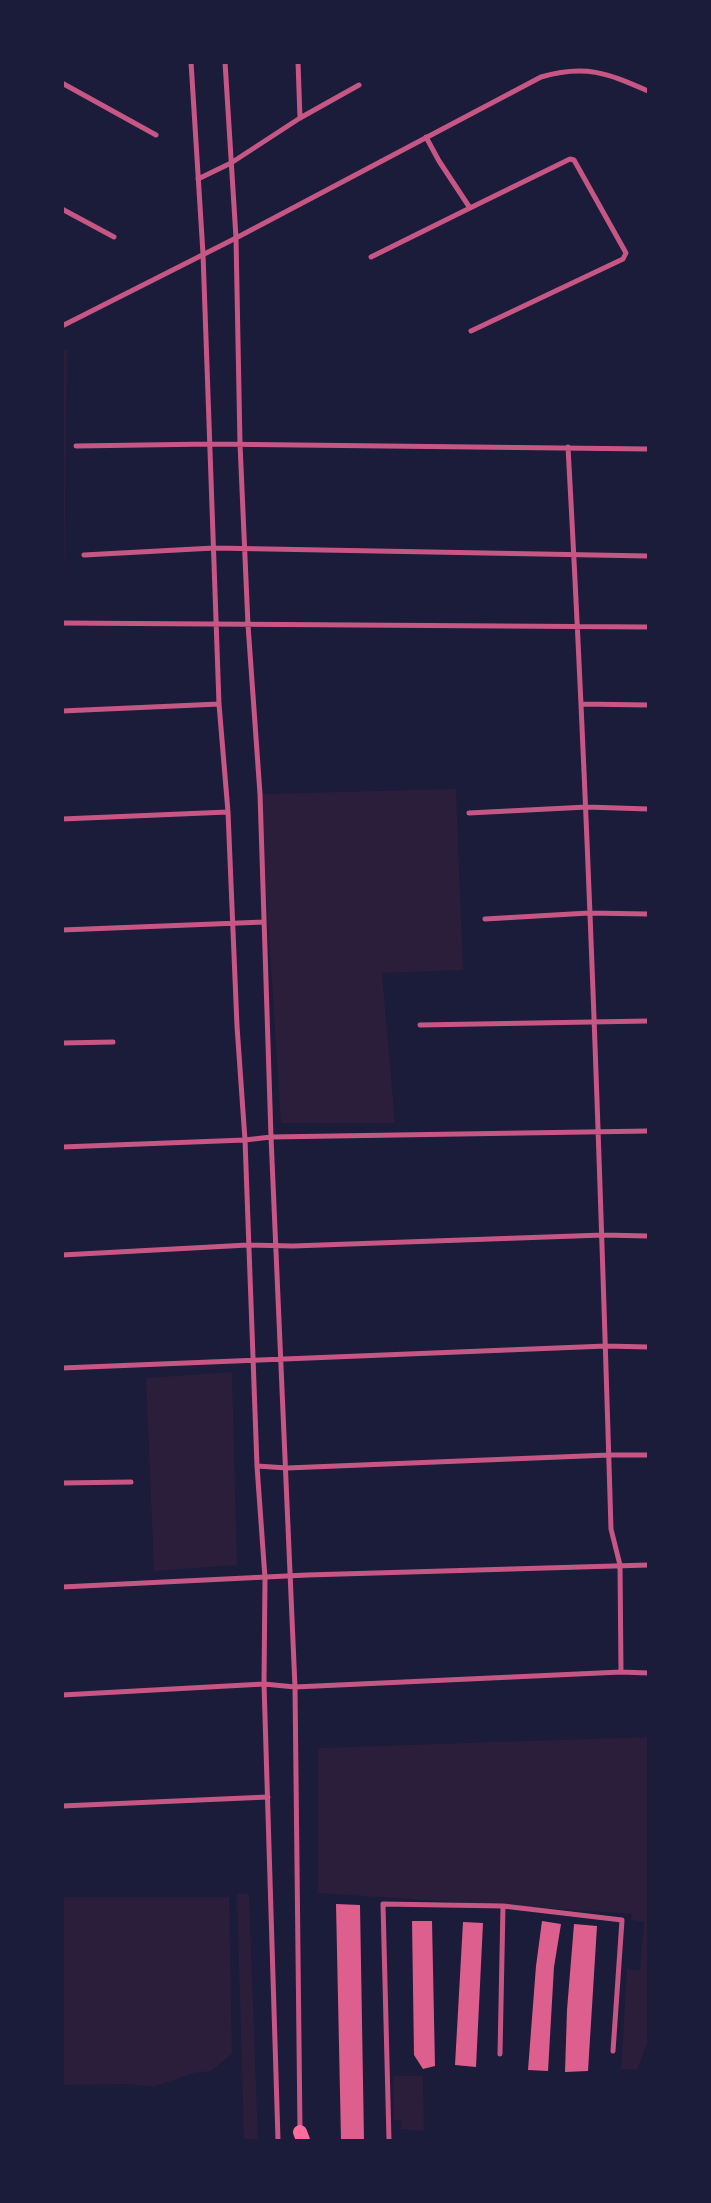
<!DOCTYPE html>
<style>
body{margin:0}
#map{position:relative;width:711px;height:2203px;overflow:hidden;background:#1b1b3a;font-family:Merriweather,serif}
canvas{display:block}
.frame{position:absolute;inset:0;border:64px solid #1b1b3a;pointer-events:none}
</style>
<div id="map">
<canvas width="711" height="2203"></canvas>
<div class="frame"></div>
</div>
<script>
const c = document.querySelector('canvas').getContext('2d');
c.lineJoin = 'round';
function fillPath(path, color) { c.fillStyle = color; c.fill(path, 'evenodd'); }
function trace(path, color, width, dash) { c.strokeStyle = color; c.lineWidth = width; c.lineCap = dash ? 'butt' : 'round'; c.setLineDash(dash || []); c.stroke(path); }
const green = new Path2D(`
 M67,349L64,601L62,352Z
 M456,789L463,970L382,973L395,1123H281L260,794Z
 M232,1372L237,1565L154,1571L146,1378Z
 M648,1737V2041L637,2070L621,2069L627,1969L640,1970L644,1922L631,1920L632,1914L318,1893V1748Z
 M237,1894H249L258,2140H244Z
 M62,1897H229L232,2054L211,2071L194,2073L153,2087L129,2084L63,2085Z
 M393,2076H423L424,2131L400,2129L402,2121L394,2120Z`);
const building = new Path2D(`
 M336,1904L360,1905L364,2140H341Z
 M412,1921H432L435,2066L423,2069L414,2055Z
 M542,1921L561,1924L554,1967L548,2071L528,2070L536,1966Z
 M463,1922L483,1923L476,2067L455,2065Z
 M574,1924L597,1926L588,2071L565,2072L567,2010Z`);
const minor = new Path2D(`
 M191,62L203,254L219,704L228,812L237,1026L245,1140L257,1466L265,1578L264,1684L278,2140
 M225,62L236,238L240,444L248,625L260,794L271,1137L295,1687L300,2130
 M298,62L300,118
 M62,83L156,135
 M426,137L439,161L470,208L570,159L574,160L626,253L623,259L471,331
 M198,179L231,163L300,118L359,85
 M62,209L114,237
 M371,257L470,208
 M62,326L236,238L541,77C585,64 607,73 648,91
 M76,446L210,444L648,449
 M568,447C588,808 600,1168 611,1529L620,1565L621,1672
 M84,555L214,548L648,556
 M62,623L648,627
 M581,704L648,705
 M62,711L219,704
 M469,813L587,807L648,809
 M62,819L228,812
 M485,919L589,913L648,914
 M62,930L264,922
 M420,1025L648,1021
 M62,1043L113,1042
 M62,1147L245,1140L271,1137L648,1131
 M62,1255L248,1245L293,1246L603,1235L648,1236
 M62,1368L606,1346L648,1347
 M257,1466L287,1468L609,1455H648
 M62,1483L131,1482
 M62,1587L307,1575L648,1565
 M62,1695L264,1684L295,1687L621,1672L648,1673
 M62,1806L268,1797
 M500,2054L503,1906
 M389,2140L383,1904L503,1906L622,1920L613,2051`);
const trunk = new Path2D(`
 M300,2132L303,2140`);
fillPath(green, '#2a1e3b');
fillPath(building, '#dd5f8e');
trace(minor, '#c65784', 5);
trace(trunk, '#ff6b9d', 14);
</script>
